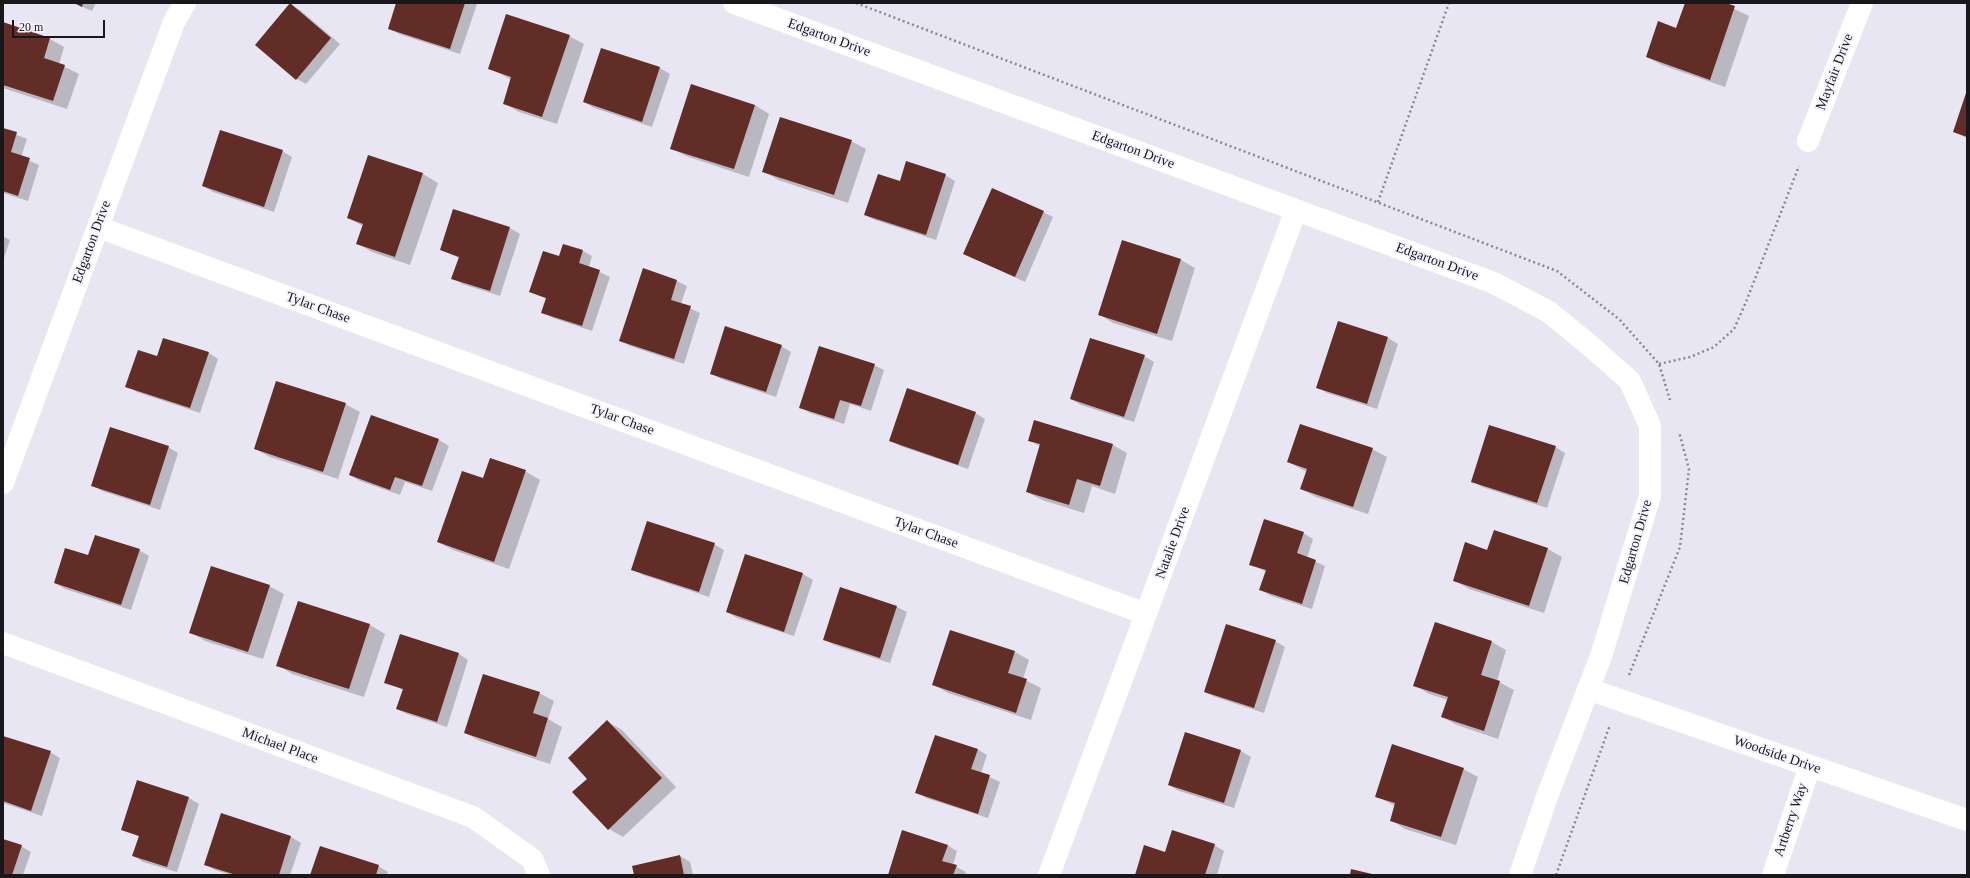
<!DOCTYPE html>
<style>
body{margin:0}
#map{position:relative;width:1970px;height:878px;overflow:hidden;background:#e8e6f2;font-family:Georgia,serif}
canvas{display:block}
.frame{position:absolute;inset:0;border:4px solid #18171b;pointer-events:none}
.scale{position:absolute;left:12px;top:20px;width:93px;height:18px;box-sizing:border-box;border:2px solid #18171b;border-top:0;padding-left:5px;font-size:12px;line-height:14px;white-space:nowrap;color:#18171b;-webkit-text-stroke:3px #f6f3ff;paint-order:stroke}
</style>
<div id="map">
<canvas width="1970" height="878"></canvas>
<div class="frame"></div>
<div class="scale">20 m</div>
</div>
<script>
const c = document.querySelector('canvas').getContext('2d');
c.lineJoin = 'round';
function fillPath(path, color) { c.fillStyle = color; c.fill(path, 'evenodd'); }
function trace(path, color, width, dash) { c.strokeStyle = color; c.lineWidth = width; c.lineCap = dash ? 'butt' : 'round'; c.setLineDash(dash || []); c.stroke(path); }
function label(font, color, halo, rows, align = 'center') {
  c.font = font + ' Georgia,serif'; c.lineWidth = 4; c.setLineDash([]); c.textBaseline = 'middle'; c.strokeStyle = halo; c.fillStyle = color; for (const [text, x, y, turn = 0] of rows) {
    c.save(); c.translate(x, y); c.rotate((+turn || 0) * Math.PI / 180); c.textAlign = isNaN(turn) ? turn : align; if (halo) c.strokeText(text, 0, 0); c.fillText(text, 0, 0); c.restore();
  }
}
const shadow = new Path2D(`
 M73,3H96L92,11Z
 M397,3L477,4L460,54L399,34L389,28Z
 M1686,3H1722L1749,16L1725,87L1662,65L1647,57L1677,29Z
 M290,5L300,10L340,44L306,84L297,79Z
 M3,23L50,39L64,47L59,64L79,74L67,109L3,88Z
 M569,36L584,44L557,124L519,112L504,103L512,80L489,68Z
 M602,49L660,68L670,74L652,127L594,108L584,102Z
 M1967,92V138L1954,132Z
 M755,105L769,114L749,177L686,156L671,148Z
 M3,129L27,139L21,157L39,165L28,201L3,193Z
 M851,141L866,149L848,203L778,180L764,171Z
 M282,151L292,157L274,212L213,192L203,186Z
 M369,156L423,174L438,183L410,265L372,252L357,243L363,226L348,218Z
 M945,175L955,181L936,240L875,220L865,215Z
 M454,210L510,228L520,234L500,296L462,284L453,278L459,258L441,250Z
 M1043,212L1053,217L1025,282L964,254Z
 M3,236L10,240L3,261Z
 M1123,241L1181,260L1195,268L1172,341L1113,323L1099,314Z
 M583,251L592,256L589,267L610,277L592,331L553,318L543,312L547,299L530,292L560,258Z
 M677,281L687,286L681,304L700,313L684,364L630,346L620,341Z
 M1338,322L1388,338L1398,344L1377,409L1327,393L1317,387Z
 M164,339L209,353L218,359L200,413L137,392L127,386L158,357Z
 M781,346L791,352L776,397L721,379L711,373Z
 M1144,356L1154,362L1134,422L1081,405L1071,399Z
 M874,365L884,370L871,411L850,404L844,424L810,413L801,407Z
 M345,404L360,412L338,479L270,457L255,449Z
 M975,413L985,419L968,469L900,446L890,440Z
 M372,416L439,440L449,446L432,491L405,482L400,495L360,481L350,475Z
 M1029,440L1113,445L1127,453L1115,494L1092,486L1084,513L1042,500L1027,492L1041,447Z
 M168,447L178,453L160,510L102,491L92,485Z
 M1555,447L1565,453L1547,508L1482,487L1472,481Z
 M1372,449L1387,457L1368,514L1316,497L1301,489L1307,472L1288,462Z
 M525,471L540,480L509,569L453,550L438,542L483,479Z
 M1303,533L1313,539L1307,558L1325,566L1312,609L1271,596L1261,590L1267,572L1250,564Z
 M714,544L724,550L709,597L643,575L633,569Z
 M1548,549L1562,557L1544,613L1469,589L1454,580L1488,551Z
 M139,550L149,556L131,610L65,589L55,583L89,556Z
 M745,555L803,574L813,580L794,636L737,618L727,612Z
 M269,586L284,594L263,659L205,641L190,632Z
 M298,602L370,625L385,634L364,697L292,674L278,665Z
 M897,607L907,612L890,663L834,645L824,639Z
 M1435,623L1492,642L1506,650L1497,681L1514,690L1498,739L1457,725L1442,717L1448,700L1429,694L1415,685Z
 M1275,641L1285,647L1264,713L1215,697L1205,692Z
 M1015,652L1029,660L1023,679L1041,688L1031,720L948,693L934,685Z
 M459,654L468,660L447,727L407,714L397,709L403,690L386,682Z
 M539,693L554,701L548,719L562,727L550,764L480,741L465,733Z
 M608,722L622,730L676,787L623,837L609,829L588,779Z
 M1186,733L1241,751L1251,757L1234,808L1179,791L1169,785Z
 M3,737L50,752L60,758L42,816L3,803Z
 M977,749L987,755L981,773L1000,782L988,818L926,798L917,792Z
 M1463,769L1478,777L1456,845L1405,829L1391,820L1395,806L1376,796Z
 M138,781L189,798L199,804L177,872L143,862L134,856L140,837L122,829Z
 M222,815L291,837L301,843L290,875H231L215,870L205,864Z
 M3,840L21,846L31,852L23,875H3Z
 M947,845L957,851L953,865L966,872L965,875H889Z
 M1214,845L1224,851L1217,875H1136L1166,853Z
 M680,856L690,862L693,875H635Z
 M378,866L388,872L387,875H311Z`);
const building = new Path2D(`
 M74,3H83L82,7Z
 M290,3L331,38L296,80L255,45Z
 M396,3H465L450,49L388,29Z
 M1685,3H1726L1735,6L1710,80L1646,57L1658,21L1676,28Z
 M506,14L570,35L542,117L503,104L511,77L488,69Z
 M3,22L50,38L44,58L65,65L53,101L3,85Z
 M601,48L660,67L642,122L583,102Z
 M691,84L755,105L734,169L670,149Z
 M1967,90V137L1953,132Z
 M780,117L852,140L834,195L762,172Z
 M3,128L17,132L11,152L30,158L18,196L3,191Z
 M220,130L283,150L264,207L202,186Z
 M368,155L423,173L395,257L356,244L363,224L347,218Z
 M906,161L946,174L926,235L864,215L878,174L900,181Z
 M992,188L1044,211L1015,277L963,254Z
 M453,209L510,227L490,291L451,279L459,257L440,250Z
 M1122,240L1181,259L1157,334L1098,315Z
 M563,244L583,250L579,263L600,270L582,326L541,313L546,298L529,292L543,251L559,256Z
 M643,268L677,280L671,300L691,306L674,359L619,341Z
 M1338,321L1388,337L1367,404L1316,388Z
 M725,326L782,345L766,392L710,374Z
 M163,338L209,352L190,408L125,387L138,350L157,356Z
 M1090,338L1145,355L1124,417L1070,399Z
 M819,346L875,364L861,406L840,400L834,419L799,408Z
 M276,381L346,403L323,472L254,449Z
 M907,388L976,412L958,465L889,441Z
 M371,415L439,439L422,486L395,477L390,490L349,475Z
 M1034,420L1113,444L1100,486L1077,479L1069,505L1026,492L1040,444L1028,441Z
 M1300,424L1373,448L1353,507L1300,489L1307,469L1287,462Z
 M1489,425L1556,446L1537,503L1471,482Z
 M110,427L169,446L150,505L91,486Z
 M490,458L526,470L494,562L437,542L462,471L483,478Z
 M1264,519L1304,532L1297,553L1316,560L1302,604L1259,590L1266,570L1249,565Z
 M647,521L715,543L699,592L631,570Z
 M1494,530L1548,548L1529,606L1453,581L1465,542L1487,550Z
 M95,535L140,549L121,605L54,583L65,548L88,555Z
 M745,554L803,573L784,632L726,612Z
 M211,566L270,585L248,652L189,633Z
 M840,587L897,606L880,658L823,640Z
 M298,601L370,624L349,689L276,666Z
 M1435,622L1492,641L1481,675L1500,681L1484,731L1441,717L1448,697L1413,686Z
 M1226,624L1276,640L1254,708L1204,692Z
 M950,630L1015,651L1008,673L1027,679L1016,713L932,685Z
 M400,634L459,653L437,722L396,709L403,689L384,683Z
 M483,674L540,692L533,713L548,718L536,757L464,733Z
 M607,720L662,778L608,830L572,792L587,779L568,758Z
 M1185,732L1241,750L1224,803L1168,785Z
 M935,735L978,749L971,769L990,775L978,814L915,793Z
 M3,736L51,751L31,811L3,801Z
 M1392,744L1464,768L1441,837L1390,821L1395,803L1375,797Z
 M137,780L189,797L167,867L132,856L139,836L121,830Z
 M221,813L291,836L279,875H236L204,865Z
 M902,830L948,845L942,861L957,865L953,875H888Z
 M1172,830L1215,844L1205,875H1135L1144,845L1165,852Z
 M3,839L22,845L12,875H3Z
 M320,846L379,865L376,875H310Z
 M680,855L684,875H634L632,866Z
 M1351,869L1372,874V875H1350Z`);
const path = new Path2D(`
 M856,3L1557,271L1619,319L1659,364L1670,400
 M1378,202L1449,3
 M1659,364L1690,357L1714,347L1734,329L1746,302L1799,166
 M1629,675L1680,547L1689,469L1679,432
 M1556,875L1610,725`);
const minor = new Path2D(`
 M734,3L1494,283L1549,312L1594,349L1630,381L1650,426V496L1601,656L1548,794L1520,875
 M1808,141L1862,3
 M98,227L1146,614
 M3,483L174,22L185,3
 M3,643L473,817L532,859L539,875
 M1588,689L1967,820
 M1049,875L1296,210
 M1773,875L1810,766`);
const streetNames = [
 ["Edgarton Drive",829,38,20],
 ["Mayfair Drive",1835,72,-69],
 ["Edgarton Drive",1133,150,20],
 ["Edgarton Drive",92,242,-70],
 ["Edgarton Drive",1437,262,20],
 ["Tylar Chase",318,308,20],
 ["Tylar Chase",622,420,20],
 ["Tylar Chase",926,533,20],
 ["Edgarton Drive",1636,542,-74],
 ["Natalie Drive",1173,543,-70],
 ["Michael Place",280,746,20],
 ["Woodside Drive",1777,755,19],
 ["Artberry Way",1791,820,-71]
];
fillPath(shadow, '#0003');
fillPath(building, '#622c27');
trace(path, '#898890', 2.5, [2, 3]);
trace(minor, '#fff', 22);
label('14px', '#18171b', '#f6f3ff', streetNames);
</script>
